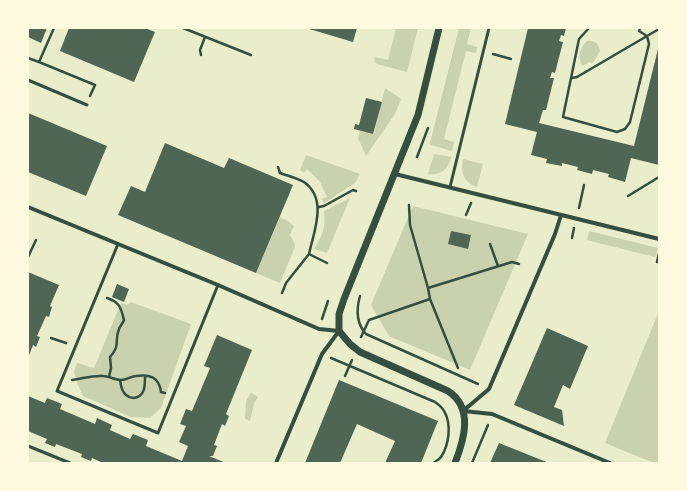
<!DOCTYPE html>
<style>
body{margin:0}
#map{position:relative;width:687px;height:491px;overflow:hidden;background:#e9edc9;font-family:"PT Sans",sans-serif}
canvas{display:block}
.frame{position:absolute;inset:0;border:29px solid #fefae0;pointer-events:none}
</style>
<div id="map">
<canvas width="687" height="491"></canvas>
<div class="frame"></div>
</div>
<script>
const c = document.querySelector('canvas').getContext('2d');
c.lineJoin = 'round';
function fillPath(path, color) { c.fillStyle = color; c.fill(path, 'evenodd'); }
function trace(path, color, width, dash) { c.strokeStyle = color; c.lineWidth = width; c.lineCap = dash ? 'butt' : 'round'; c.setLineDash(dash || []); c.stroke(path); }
const green = new Path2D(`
 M396,28H418L407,72L377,64L374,61L375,57L388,60Z
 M459,28H471L467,44L477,47L476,53L466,51L444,139L454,142L452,151L431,145L430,143Z
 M587,41C594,40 599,44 600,51L593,63L589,62L585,65H582C577,58 580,46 587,41Z
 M385,88L401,99L395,114L366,156L358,138L360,131L374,134Z
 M434,154L451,157C448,169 441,176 428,174Z
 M306,155L360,174L355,183L324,203L322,199L327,197L320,182L307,169L304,173L300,170Z
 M463,159L483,164L477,187C464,183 460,172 463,159Z
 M350,198L327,253L314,249C323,234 326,228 324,211Z
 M413,206L528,234L470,370L389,336L371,305Z
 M280,217L288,221L294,226L290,235L294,242L295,247L280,283L256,273Z
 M589,231L658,248L655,257L587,240Z
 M131,302L191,324L161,408L150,418L131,417L83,396L78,385L74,372L77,363L94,368L121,303L127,305Z
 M659,311V463H654L605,443Z
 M251,393L258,397L254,404L250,421L245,419C246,409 244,401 251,393Z`);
const building = new Path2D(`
 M28,28H47L41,43L28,37Z
 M69,28H145L155,32L134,82L60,51Z
 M306,28H357L353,42Z
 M528,28H566L564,36L561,35L559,41L563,42L555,73L552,72L550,78H554L546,110H543L539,123L634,146L659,45V165L631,158L625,182L608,177L609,174L593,170L592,174L577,170L578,167L562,163V166L546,163L547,159L531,155L537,132L505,124Z
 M366,98L382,102L373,134L354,129L355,124L359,125Z
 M28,113L107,146L86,196L28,172Z
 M165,143L224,168L229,158L293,185L256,273L118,215L131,186L145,192Z
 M451,231L471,235L468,249L448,244Z
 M28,272L59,285L50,306L52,307L49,317L46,316L37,336L40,337L36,347L33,345L28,358Z
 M117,284L129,289L124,302L112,297Z
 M547,328L588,346L570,389L563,385L554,407L562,410L564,426L514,405Z
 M217,335L252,350L226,414L229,416L225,426L222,424L214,445L217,446L213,456H209L226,463H103L92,458L91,461L81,457L82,454L56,444L55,447L45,443L47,439L28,431V396L45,403L47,398L62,404L60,409L95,424L97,418L112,425L110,430L130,439L133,434L148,440L146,446L182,461L188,446L179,442L186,426L180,424L186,409L192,411L210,368L204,366Z
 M339,380L438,421L421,463H385L395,441L357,424L340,463H305Z
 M499,443L549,463H490Z`);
const path = new Path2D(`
 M183,28L251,55
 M589,28L579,39L563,117L617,132L625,129L630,122L649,44L647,36L639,31L640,28
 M493,54L511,59
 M201,55L200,50L205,37
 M28,58L39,62L54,28
 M39,62L95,85L90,96
 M572,78L577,77L659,29
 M417,157L428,128
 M278,167L280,173C288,176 297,178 304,182C328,199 314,231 309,254L327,263
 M628,196L659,177
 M409,205L410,225L428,288L430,299L458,368
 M319,207L324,206L353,190L356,191
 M579,208L584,185
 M466,215L471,203
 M572,238L574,228
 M490,244L498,266
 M28,257L36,240
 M657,262L659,253
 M428,288L512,262L519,264
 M282,293L286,283L309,254
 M360,296C356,310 356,323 366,334L478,384
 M107,298C120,302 121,308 124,320C123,323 120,326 119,329C114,341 121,345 110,357L111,368L109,377
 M322,319L328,301
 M361,337L369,320L430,299
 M51,338L66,343
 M331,358L435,402C439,405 442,407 444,411C452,424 449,445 441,457C439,460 436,461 433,463
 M345,376L352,360
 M72,380C82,379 92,375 103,376C109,376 115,380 121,380C127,380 131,376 136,376C150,374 159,377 161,392L165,393
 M120,380C121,385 121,391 126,395C133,401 142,397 144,389C145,385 145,380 145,376
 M472,463L488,425`);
const service = new Path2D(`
 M28,80L87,105
 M450,187L489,28
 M118,244L57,391L158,433L218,285`);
const pedestrian = new Path2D(`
 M28,446L70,463`);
const minor = new Path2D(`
 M395,174L659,239
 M28,207L218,285L319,329L339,331
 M463,411L489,389L555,234L561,215
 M463,411L492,414L610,463
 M276,463L322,354L339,331`);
const tertiary = new Path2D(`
 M439,28L418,115L344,299L339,314V331L350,344L360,352L448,391C474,408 464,440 455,463`);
fillPath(green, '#cad2ad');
fillPath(building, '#4f6655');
trace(path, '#344e41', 2.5);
trace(service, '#344e41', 3);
trace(pedestrian, '#344e41', 3.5);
trace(minor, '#344e41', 4);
trace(tertiary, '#344e41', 7);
</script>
